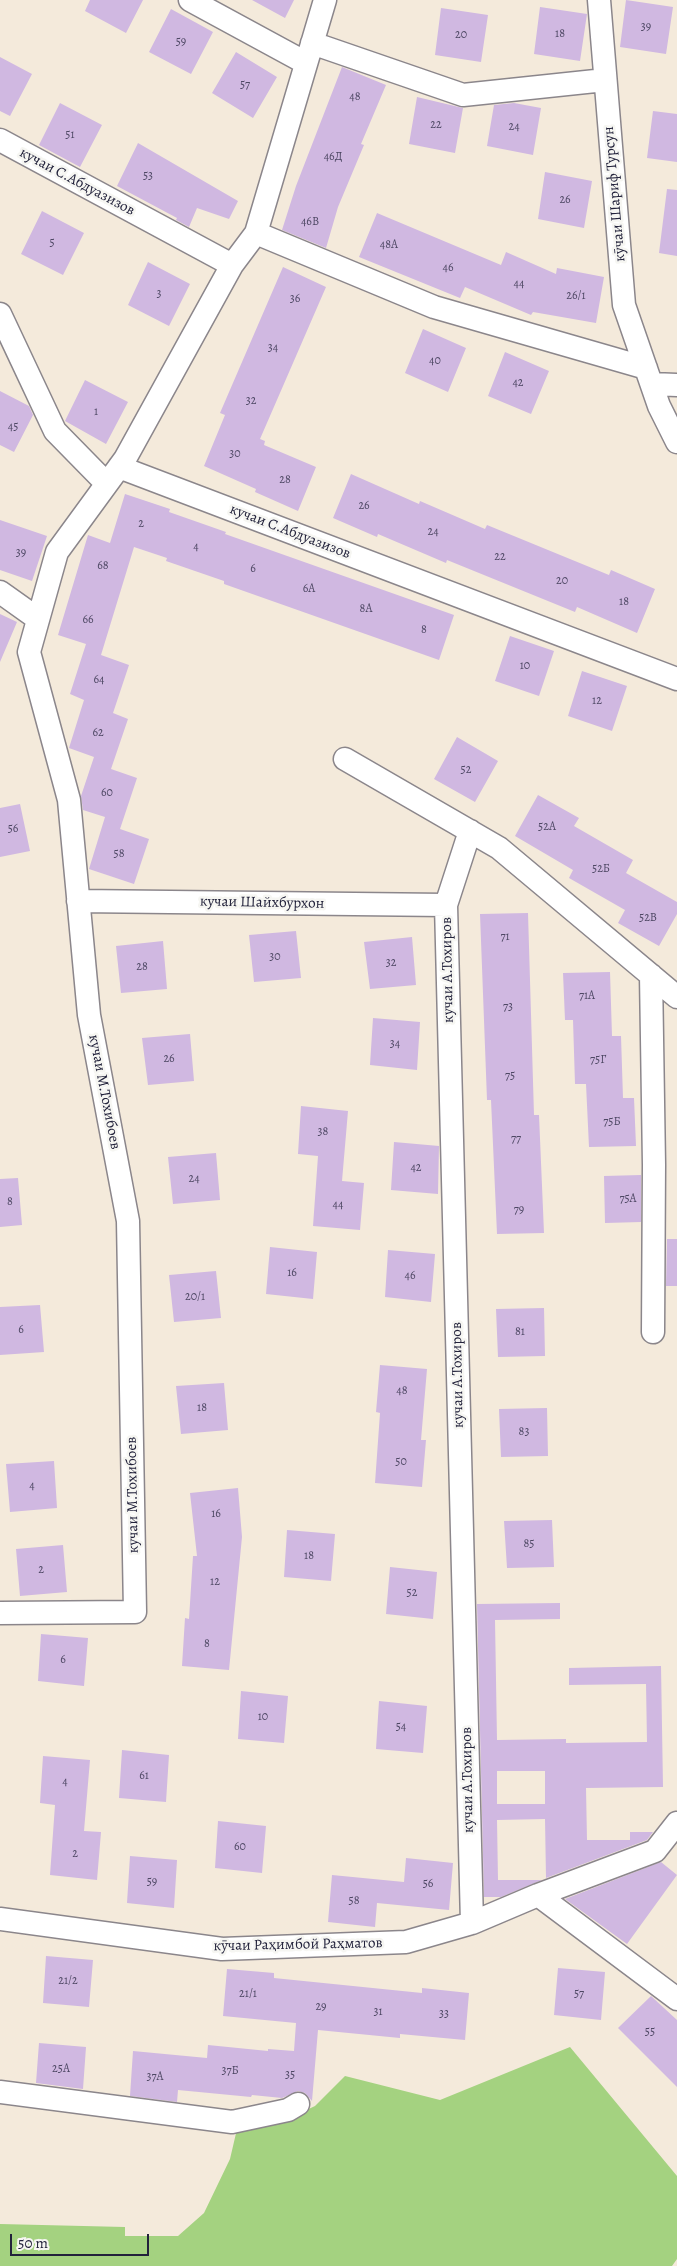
<!DOCTYPE html>
<meta charset="utf-8">
<style>
body{margin:0}
#map{position:relative;width:677px;height:2266px;overflow:hidden;background:#f4eadb;font-family:Alegreya,serif}
canvas{display:block}
.scale{position:absolute;left:10px;top:2234px;width:139px;height:22px;box-sizing:border-box;border:2px solid #22223b;border-top:0;padding-left:6px;font-size:15px;line-height:18px;white-space:nowrap;color:#22223b;-webkit-text-stroke:4px #f6f6f2;paint-order:stroke}
</style>
<div id="map">
<canvas width="677" height="2266"></canvas>
<div class="scale">50 m</div>
</div>
<script>
const c = document.querySelector('canvas').getContext('2d');
c.lineJoin = 'round';
function fillPath(path, color) { c.fillStyle = color; c.fill(path, 'evenodd'); }
function trace(path, color, width, dash) { c.strokeStyle = color; c.lineWidth = width; c.lineCap = dash ? 'butt' : 'round'; c.setLineDash(dash || []); c.stroke(path); }
function label(font, color, halo, rows, align = 'center') {
  c.font = font + ' Alegreya,serif'; c.lineWidth = 5; c.setLineDash([]); c.textBaseline = 'middle'; c.strokeStyle = halo; c.fillStyle = color; for (const [text, x, y, turn = 0] of rows) {
    c.save(); c.translate(x, y); c.rotate((+turn || 0) * Math.PI / 180); c.textAlign = isNaN(turn) ? turn : align; if (halo) c.strokeText(text, 0, 0); c.fillText(text, 0, 0); c.restore();
  }
}
const green = new Path2D(`
 M570,2047L677,2176V2259L672,2266H0V2224L125,2227V2236H178L204,2213L230,2159L237,2129L275,2125L315,2106L345,2076L440,2100Z`);
const building = new Path2D(`
 M90,0H143L126,33L85,11Z
 M252,0H294L285,18Z
 M626,0L673,7L666,54L620,47Z
 M540,7L587,14L580,61L534,54Z
 M441,8L488,15L481,62L435,55Z
 M171,9L213,32L191,74L149,52Z
 M236,52L277,77L253,118L212,93Z
 M0,57L32,74L10,116L0,111Z
 M342,67L386,85L361,144L364,145L338,207L326,248L282,230L296,186Z
 M417,97L463,108L455,153L409,144Z
 M60,103L102,125L80,167L39,145Z
 M514,103L541,108L533,155L487,146L494,105Z
 M653,111L677,114V162L647,158Z
 M138,143L238,201L229,219L197,208L189,227L176,220L177,218L117,186Z
 M545,172L592,181L584,228L538,219Z
 M667,189L677,190V256L659,253Z
 M42,211L84,233L63,275L21,254Z
 M377,213L501,265L506,252L556,274L557,268L604,277L596,323L533,312L531,315L465,287L460,298L359,257Z
 M148,262L190,284L169,326L128,305Z
 M283,267L326,287L260,439L265,441L264,445L316,467L298,511L255,492L256,489L204,466L225,415L220,413Z
 M423,329L466,348L448,392L405,373Z
 M505,352L549,371L531,414L488,396Z
 M85,380L128,402L106,444L65,421Z
 M0,391L29,406L33,415L14,452L0,445Z
 M351,474L419,504L420,501L485,529L487,525L609,575L611,570L655,589L637,633L577,607L575,612L447,560L446,563L378,534L377,537L333,518Z
 M125,494L170,509L169,512L226,532L225,534L454,615L439,660L224,584V581L166,561L167,558L134,547L101,655L129,665L113,713L128,719L111,769L137,778L120,829L149,839L134,884L89,869L105,817L83,810L81,796L94,757L69,748L84,700L70,694L86,644L58,635L88,535L110,543Z
 M0,520L47,536L32,581L0,570Z
 M0,614L17,622L0,662Z
 M510,636L554,651L539,696L495,681Z
 M582,671L627,686L612,731L568,716Z
 M457,737L498,761L475,802L434,779Z
 M538,795L579,818L574,826L633,860L626,873L677,902V914L659,946L618,923L625,910L569,878L573,870L515,836Z
 M20,804L30,851L0,857V808Z
 M528,913L534,1115H539L544,1233L497,1234L491,1100H487L480,914Z
 M296,931L301,978L254,982L249,935Z
 M412,937L416,985L370,989L364,942Z
 M163,941L167,989L121,993L116,946Z
 M610,972L612,1036H621L623,1098H634L636,1146L589,1147L586,1084H575L573,1020H565L563,973Z
 M373,1018L420,1022L417,1070L370,1065Z
 M190,1034L194,1081L148,1085L142,1038Z
 M301,1106L348,1111L342,1181L364,1183L360,1230L313,1226L318,1156L298,1154Z
 M394,1142L439,1146L438,1194L391,1190Z
 M216,1153L220,1200L173,1204L168,1157Z
 M641,1175V1222L605,1223L604,1176Z
 M18,1178L22,1225L0,1227V1179Z
 M667,1239H677V1286H666Z
 M270,1247L317,1252L313,1299L266,1294Z
 M388,1250L435,1254L431,1302L385,1297Z
 M216,1271L221,1318L174,1322L169,1275Z
 M40,1305L44,1352L0,1355V1307Z
 M544,1308L545,1356L498,1357L496,1309Z
 M380,1365L427,1369L421,1440H426L422,1487L375,1483L380,1413L376,1412Z
 M224,1383L228,1430L181,1434L176,1386Z
 M547,1408L548,1456L501,1457L499,1409Z
 M54,1461L57,1508L10,1512L6,1464Z
 M238,1488L242,1537L229,1670L182,1666L185,1618L189,1619L193,1556H197L190,1493Z
 M552,1520L554,1567L507,1568L504,1521Z
 M287,1530L335,1534L331,1581L284,1577Z
 M63,1545L67,1592L20,1596L16,1549Z
 M390,1567L437,1572L433,1619L386,1614Z
 M560,1603V1619L495,1620L497,1740L566,1739V1743L647,1742L646,1684L569,1685V1668L661,1666L663,1787L586,1788L587,1840H630V1832H653L647,1840L546,1878L545,1819L497,1820L498,1880H542L501,1897H484L477,1604ZM497,1771H545V1804H497Z
 M41,1634L88,1638L84,1686L38,1681Z
 M241,1691L288,1696L284,1743L238,1739Z
 M379,1701L427,1706L423,1753L376,1749Z
 M122,1750L169,1755L166,1802L119,1798Z
 M43,1756L90,1760L84,1831L101,1832L97,1880L50,1875L55,1805L40,1803Z
 M218,1821L266,1826L262,1873L215,1868Z
 M130,1856L177,1860L174,1908L127,1903Z
 M406,1858L453,1863L449,1910L377,1903L375,1927L328,1922L332,1875L404,1882Z
 M661,1862L677,1875L627,1944L565,1899Z
 M46,1956L93,1960L89,2007L43,2003Z
 M558,1968L605,1972L601,2020L554,2015Z
 M227,1969L274,1973V1978L422,1993V1988L469,1993L465,2040L400,2034V2038L318,2030L312,2101L305,2093L298,2091L282,2098L252,2095L251,2097L178,2090L177,2102L130,2096L133,2051L207,2058L208,2045L268,2051V2049L294,2051L296,2023L223,2016Z
 M651,1996L677,2020V2087L618,2028Z
 M39,2043L86,2047L83,2089L36,2083Z`);
const minor = new Path2D(`
 M190,0L306,63
 M599,0L624,305L659,406L677,442
 M312,43L463,95L605,80
 M0,140L232,265
 M256,233L434,307L646,368
 M0,314L55,431L106,483
 M652,384L677,385
 M119,467L677,679
 M0,592L38,619
 M345,759L499,848L677,997
 M470,831L446,905L472,1923
 M78,901L446,905
 M651,975L654,1165L653,1332
 M0,1613L135,1612L128,1221L89,1015L69,800L29,652L57,552L125,459L232,265L256,233L325,0
 M538,1895L655,1851L677,1823
 M0,1919L222,1949L406,1942L472,1923L538,1895L677,1999
 M0,2092L232,2122L288,2110L298,2104`);
const numberNames = [
 ["39",646,27],
 ["18",560,34],
 ["20",461,35],
 ["59",181,42],
 ["57",245,85],
 ["48",355,97],
 ["22",436,125],
 ["24",514,127],
 ["51",70,135],
 ["46Д",333,157],
 ["53",148,176],
 ["26",565,200],
 ["46В",310,222],
 ["5",52,243],
 ["48А",389,245],
 ["46",448,268],
 ["44",519,284],
 ["3",159,294],
 ["26/1",576,296],
 ["36",295,299],
 ["34",273,348],
 ["40",435,361],
 ["42",518,383],
 ["32",251,401],
 ["1",96,412],
 ["45",13,427],
 ["30",235,454],
 ["28",285,480],
 ["26",364,506],
 ["2",141,524],
 ["24",433,532],
 ["4",196,547],
 ["39",21,553],
 ["22",500,557],
 ["68",103,566],
 ["6",253,569],
 ["20",562,581],
 ["6А",309,589],
 ["18",624,602],
 ["8А",366,609],
 ["66",88,620],
 ["8",424,630],
 ["10",525,666],
 ["64",99,680],
 ["12",597,701],
 ["62",98,733],
 ["52",466,770],
 ["60",107,793],
 ["52А",547,827],
 ["56",13,829],
 ["58",119,854],
 ["52Б",601,869],
 ["52В",648,918],
 ["71",505,937],
 ["30",275,957],
 ["32",391,963],
 ["28",142,967],
 ["71А",587,996],
 ["73",508,1007],
 ["34",395,1044],
 ["26",169,1059],
 ["75Г",598,1060],
 ["75",510,1076],
 ["75Б",612,1122],
 ["38",323,1132],
 ["77",516,1139],
 ["42",416,1168],
 ["24",194,1179],
 ["75А",628,1199],
 ["8",10,1202],
 ["44",338,1205],
 ["79",519,1210],
 ["16",292,1273],
 ["46",410,1276],
 ["20/1",195,1297],
 ["6",21,1330],
 ["81",520,1332],
 ["48",402,1391],
 ["18",202,1408],
 ["83",524,1432],
 ["50",401,1462],
 ["4",32,1486],
 ["16",216,1514],
 ["85",529,1544],
 ["18",309,1556],
 ["2",41,1570],
 ["12",215,1582],
 ["52",412,1593],
 ["8",207,1644],
 ["6",63,1660],
 ["10",263,1717],
 ["54",401,1727],
 ["61",144,1776],
 ["4",65,1782],
 ["60",240,1847],
 ["2",75,1854],
 ["59",152,1882],
 ["56",428,1884],
 ["58",354,1901],
 ["21/2",68,1981],
 ["21/1",248,1994],
 ["57",579,1994],
 ["29",321,2007],
 ["31",378,2012],
 ["33",444,2014],
 ["55",650,2032],
 ["25А",61,2069],
 ["37Б",230,2071],
 ["35",290,2075],
 ["37А",155,2077]
];
const streetNames = [
 ["кучаи С.Абдуазизов",77,182,28],
 ["кӯчаи Шариф Турсун",615,194,-95],
 ["кучаи С.Абдуазизов",290,532,21],
 ["кучаи Шайхбурхон",262,903,1],
 ["кучаи А.Тохиров",448,970,-91],
 ["кучаи М.Тохибоев",104,1092,79],
 ["кучаи А.Тохиров",458,1375,-91],
 ["кучаи М.Тохибоев",133,1495,-91],
 ["кучаи А.Тохиров",468,1780,-91],
 ["кӯчаи Раҳимбой Раҳматов",298,1945,-1]
];
fillPath(green, '#a4d280');
fillPath(building, '#d0b8e1');
trace(minor, '#8b868b', 25);
trace(minor, '#fff', 22);
label('12px', '#4e4864', null, numberNames);
label('15px', '#22223b', '#f6f6f2', streetNames);
</script>
